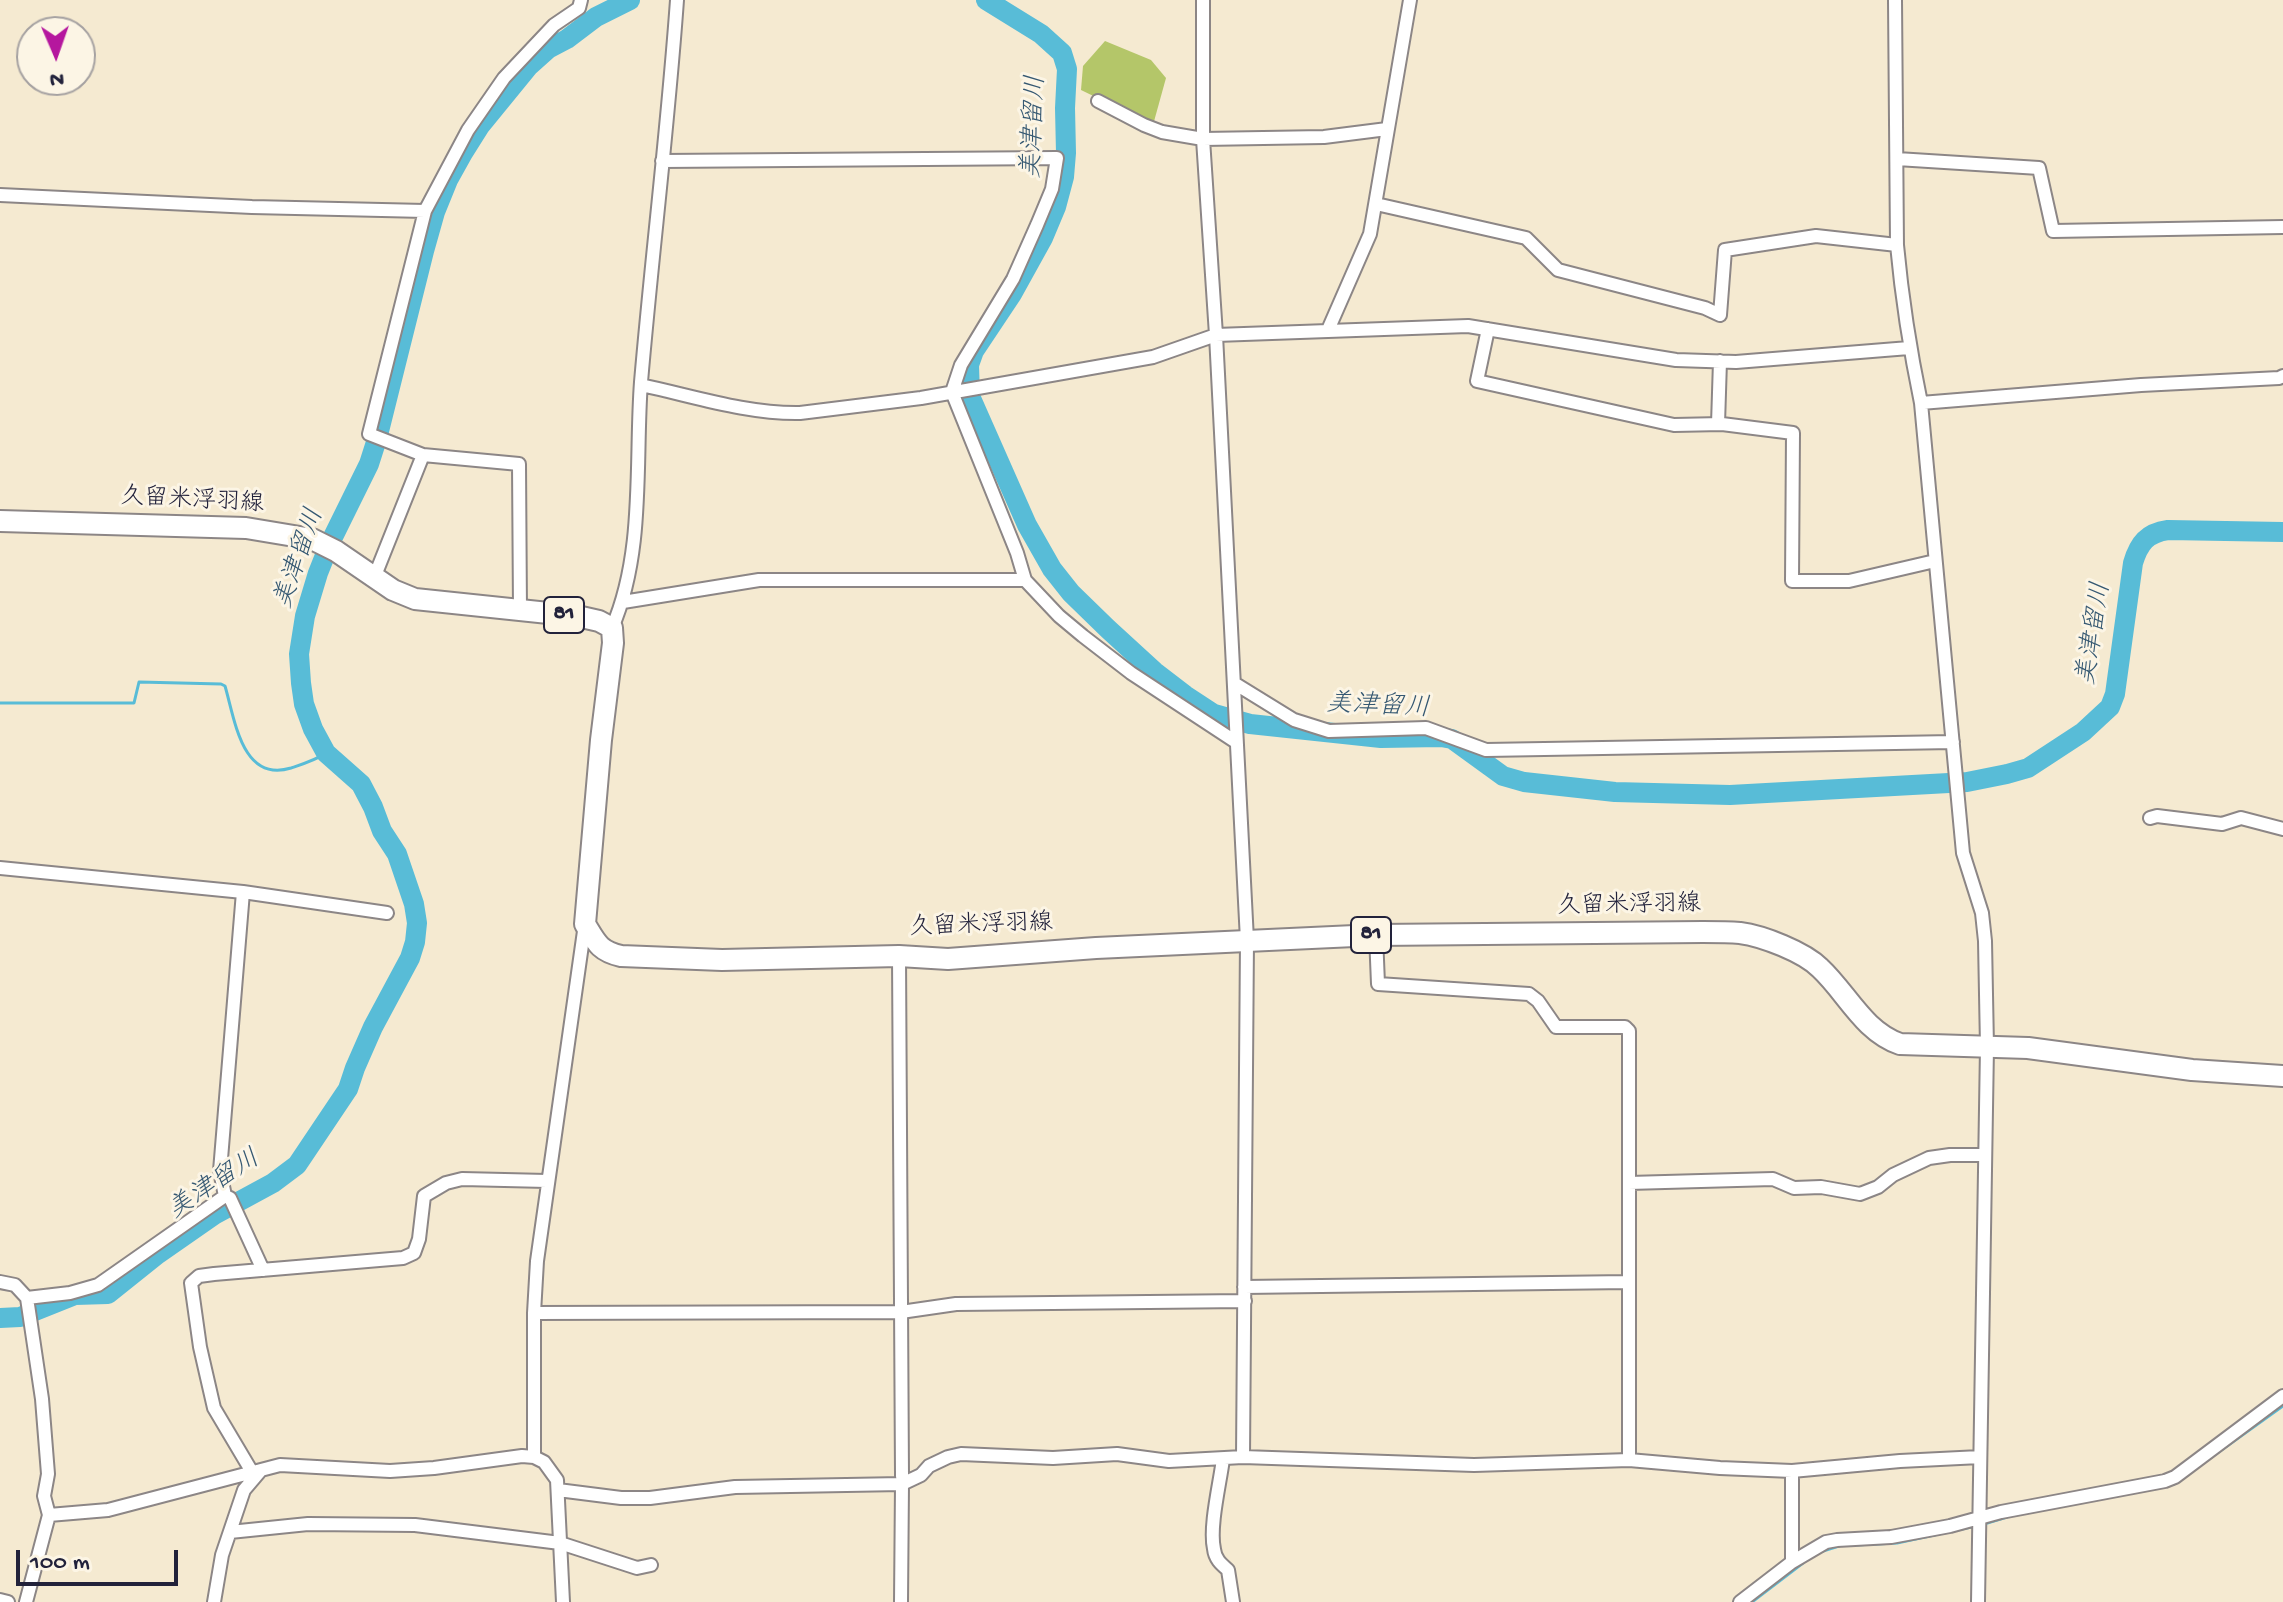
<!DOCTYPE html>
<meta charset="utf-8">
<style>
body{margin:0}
#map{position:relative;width:2283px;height:1602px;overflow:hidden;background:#f5ead1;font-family:"Gochi Hand",sans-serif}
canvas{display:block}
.north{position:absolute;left:16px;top:16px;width:80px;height:80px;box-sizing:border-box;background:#fcf5e5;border:2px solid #a5a1a1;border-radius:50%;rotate:178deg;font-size:22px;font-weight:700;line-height:32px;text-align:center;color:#22223b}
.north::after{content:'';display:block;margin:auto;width:28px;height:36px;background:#b5179e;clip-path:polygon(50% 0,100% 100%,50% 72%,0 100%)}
.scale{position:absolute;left:16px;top:1550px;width:162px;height:36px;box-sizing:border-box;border:4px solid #22223b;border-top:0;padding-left:10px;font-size:24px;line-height:28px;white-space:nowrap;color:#22223b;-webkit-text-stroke:6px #fcf5e5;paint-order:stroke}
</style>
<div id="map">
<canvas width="2283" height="1602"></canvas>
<div class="north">N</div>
<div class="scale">100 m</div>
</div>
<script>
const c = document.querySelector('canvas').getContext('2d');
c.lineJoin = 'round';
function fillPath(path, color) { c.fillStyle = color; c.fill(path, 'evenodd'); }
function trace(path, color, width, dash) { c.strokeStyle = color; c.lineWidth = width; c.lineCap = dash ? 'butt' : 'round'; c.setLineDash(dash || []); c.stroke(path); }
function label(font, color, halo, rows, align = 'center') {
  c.font = font + ' "Gochi Hand","Klee One",sans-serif'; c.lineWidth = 6; c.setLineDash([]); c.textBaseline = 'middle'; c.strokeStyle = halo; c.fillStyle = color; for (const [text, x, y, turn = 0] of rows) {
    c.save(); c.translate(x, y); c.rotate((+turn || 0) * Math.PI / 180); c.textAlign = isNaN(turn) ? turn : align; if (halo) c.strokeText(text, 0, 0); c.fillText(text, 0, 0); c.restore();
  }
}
const green = new Path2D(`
 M1105,41L1151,60L1166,78L1153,125L1081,90L1083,66Z`);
const stream = new Path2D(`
 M0,703H134L139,682L221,684L225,686C235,720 242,783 291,768C303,764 316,760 326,753
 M2026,1513L2174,1484L2283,1406
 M1984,1524L2007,1517
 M1854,1545L1897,1543L1976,1526
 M1823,1551L1839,1546
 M1752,1602L1803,1563`);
const river = new Path2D(`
 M986,0L1041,34L1062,53L1067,69L1065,108L1066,153L1064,177L1056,207L1043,238L1012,294L974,351L969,365L970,396L1027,525L1052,569L1071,593L1108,629L1155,672L1185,695L1214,714L1250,724L1381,738L1441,737L1452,739L1503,776L1524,782L1615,792L1730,795L1967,782L2007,774L2028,768L2083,732L2110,707L2115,694L2133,563C2139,543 2147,533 2168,530L2283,532
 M0,1318L20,1317L75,1295L108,1294L158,1254L214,1215L273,1183L297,1165L348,1089L355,1068L373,1027L410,958L415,942L417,923L414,904L397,854L382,831L373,807L361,784L326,753L313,729L304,704L301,683L299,654L305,616L318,573L330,543L369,464L377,439L424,251L435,212L448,180L463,153L480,126L529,66L548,49L567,39L596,17L630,0`);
const minor = new Path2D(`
 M1203,0V139L1216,335L1247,940L1243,1457
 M1895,0L1897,245C1902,299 1910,350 1921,403L1963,853L1982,913L1985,941L1987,1047L1978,1602
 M1098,101L1144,125L1162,132L1203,139L1324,137L1387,129
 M1897,159L2039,168L2053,231L2283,227
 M662,161L1057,158L1052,189L1037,225L1013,279L961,365L952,392L1017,553L1025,580L1059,616L1083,636L1131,673L1236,742
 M0,195L252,207L425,211
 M1376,204L1526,238L1558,270L1705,308L1720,315L1725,250L1816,236L1897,245
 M1488,329L1477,381L1674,425L1722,424L1793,433L1792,581H1849L1935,561
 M1328,330L1370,234L1410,0
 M641,385C693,396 747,414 800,413L921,398L1153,357L1216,335L1468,326L1676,360L1736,362L1909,348
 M1921,403L2141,385L2279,378L2283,376
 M1718,424L1720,361
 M374,578L423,455
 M623,602L759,580H1025
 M520,611L519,464L423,455L369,434L425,211L468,130L504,78L554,25L579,8L581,0
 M612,628C645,552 635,462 641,382C652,254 668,127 677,0
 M1234,683L1294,720L1329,731L1426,728L1486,750L1953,742
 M2150,818L2157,816L2222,824L2241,818L2283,829
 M0,868L243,892L387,913
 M1376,935L1378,984L1529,994L1538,1001L1556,1027H1625L1629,1031V1460
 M899,956L902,1476L904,1482
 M1629,1183L1773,1179L1794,1188L1821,1187L1860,1194L1878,1187L1893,1175L1929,1158L1950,1155H1984
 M225,1196L220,1171L243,892
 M225,1196L230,1198L263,1270
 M0,1282L15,1285L27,1298L42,1399L48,1474L44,1496L49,1515L26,1602
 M1244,1287L1628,1282
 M27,1298L70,1293L98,1285L225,1196
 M534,1313L901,1312L956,1304L1245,1301
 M534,1457V1313L537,1261L585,924
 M1223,1459C1220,1483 1209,1527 1214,1549C1215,1559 1221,1564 1228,1570L1233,1602
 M252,1472L214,1408L200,1347L191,1283L199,1276L214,1274L403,1258L414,1253L419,1239L424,1196L446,1183L462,1179L547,1181
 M558,1490L621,1498H650L735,1487L902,1484L921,1475L929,1466L948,1457L961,1454L1053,1458L1117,1454L1169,1461L1243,1457L1474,1465L1629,1460L1720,1468L1792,1471L1900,1461L1980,1457
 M49,1515L108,1510L280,1465L390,1471L434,1468L522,1456L534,1457L544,1462L557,1480L563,1602
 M230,1532L308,1524L415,1525L560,1543L637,1568L651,1565
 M1792,1562L1826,1542L1837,1540L1891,1537L1950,1526L2001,1512L2165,1481L2175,1477L2283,1396
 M0,1600L8,1602
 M214,1602L222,1555L244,1490L261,1470
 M901,1602L902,1484
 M1740,1602L1792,1562V1471`);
const primary = new Path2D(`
 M0,521L246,528L312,539L336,551L393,590L415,599L577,616L599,621L612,628L613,643L601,740L585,924C596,942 599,951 621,956L722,960L899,956L948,959L1096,948L1376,935L1703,932C1715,932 1728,932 1740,933C1763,936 1804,952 1820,968C1847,993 1863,1031 1900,1044L2028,1048L2192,1070L2283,1076`);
const shields = [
 [564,615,40],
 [1371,935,40]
];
const shieldNames = [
 ["81",564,615],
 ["81",1371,935]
];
const streetNames = [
 ["久留米浮羽線",192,502,3],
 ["久留米浮羽線",1629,907,-1],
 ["久留米浮羽線",981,927,-2]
];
const waterNames = [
 ["美津留川",1036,127,-87],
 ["美津留川",301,559,-71],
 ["美津留川",2096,634,-81],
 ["美津留川",1378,708,3],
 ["美津留川",215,1186,-33]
];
fillPath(green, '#b4c669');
trace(stream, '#58bcd7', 3);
trace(river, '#58bcd7', 20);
trace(minor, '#8c8686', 16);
trace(primary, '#8c8686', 24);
trace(minor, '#fff', 12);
trace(primary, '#fff', 20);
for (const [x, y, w] of shields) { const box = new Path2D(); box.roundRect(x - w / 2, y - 18, w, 36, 6); c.fillStyle = '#fcf5e5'; c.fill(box); trace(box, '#22223b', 2); }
label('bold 22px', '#22223b', null, shieldNames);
label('24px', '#22223b', '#fcf5e5', streetNames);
label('italic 26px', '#355872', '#fcf5e5', waterNames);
</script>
